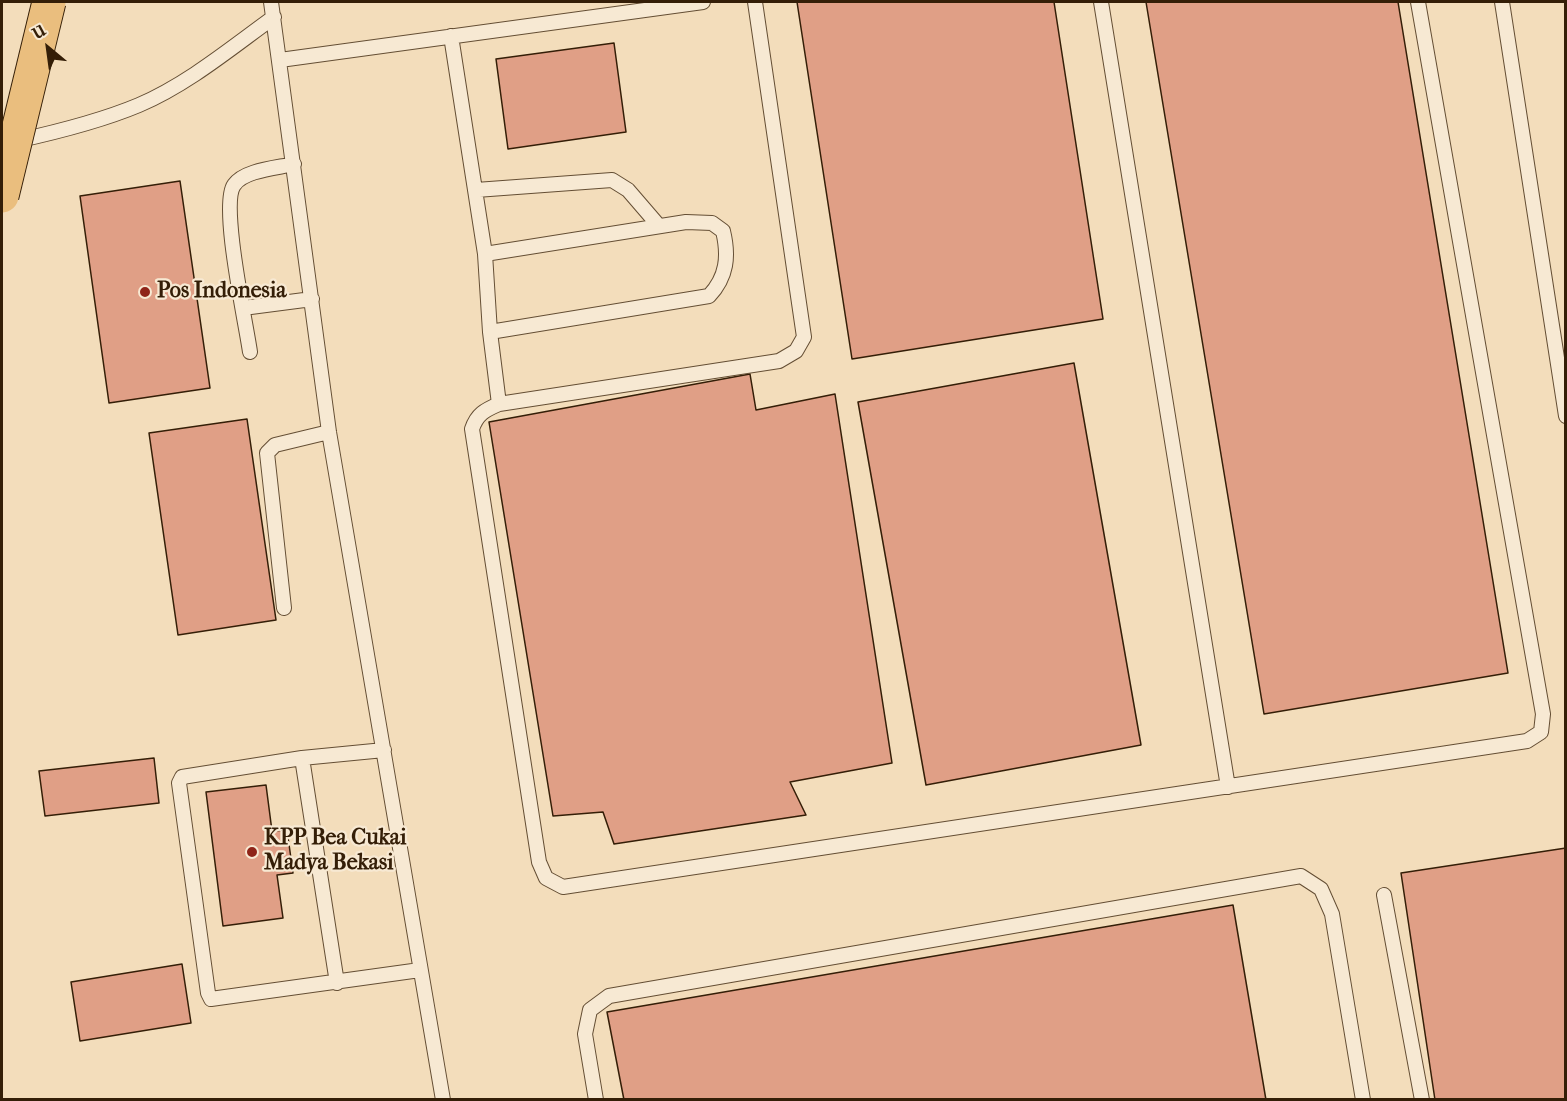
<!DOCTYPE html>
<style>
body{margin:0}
#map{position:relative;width:1567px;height:1101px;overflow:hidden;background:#f3ddbb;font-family:"IM FELL French Canon",serif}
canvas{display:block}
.frame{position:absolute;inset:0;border:3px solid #341e07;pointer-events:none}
.north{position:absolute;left:18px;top:18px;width:60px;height:60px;-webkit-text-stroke:4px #f7e9d3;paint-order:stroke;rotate:331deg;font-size:16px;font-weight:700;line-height:24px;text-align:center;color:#341e07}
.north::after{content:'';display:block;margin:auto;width:21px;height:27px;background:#341e07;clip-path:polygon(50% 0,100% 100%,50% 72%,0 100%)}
</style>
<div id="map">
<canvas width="1567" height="1101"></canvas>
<div class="frame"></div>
<div class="north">U</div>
</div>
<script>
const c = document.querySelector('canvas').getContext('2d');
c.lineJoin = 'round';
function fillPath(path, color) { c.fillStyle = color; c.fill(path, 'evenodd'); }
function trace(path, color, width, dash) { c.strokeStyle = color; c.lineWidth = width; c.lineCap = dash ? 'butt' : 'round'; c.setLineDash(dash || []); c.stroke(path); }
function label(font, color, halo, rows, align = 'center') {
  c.font = font + ' "IM FELL French Canon",serif'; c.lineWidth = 4.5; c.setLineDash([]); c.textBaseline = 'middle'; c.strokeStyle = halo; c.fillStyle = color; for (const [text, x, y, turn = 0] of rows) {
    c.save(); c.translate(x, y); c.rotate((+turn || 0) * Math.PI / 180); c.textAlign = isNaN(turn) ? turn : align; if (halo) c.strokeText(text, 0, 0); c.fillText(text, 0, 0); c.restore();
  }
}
const building = new Path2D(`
 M797,2H1054L1103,319L852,359Z
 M1146,2H1398L1508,673L1264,714Z
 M614,43L626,132L508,149L496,59Z
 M180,181L210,388L109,403L80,196Z
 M1074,363L1141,745L926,785L858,402Z
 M750,374L756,410L835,394L892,763L790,782L806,815L614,844L603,812L553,816L489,422Z
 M247,419L276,620L178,635L149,433Z
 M154,758L159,803L45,816L39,771Z
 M266,785L272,831L287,830L293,873L277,875L283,918L223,926L206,792Z
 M1566,848V1100H1435L1401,873Z
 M1233,905L1266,1100H624L607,1012Z
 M182,964L191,1023L80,1041L71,982Z`);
const service = new Path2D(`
 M271,2L329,432L443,1100
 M755,2L804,337L796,351L779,361L499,404C485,410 477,414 472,429L539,862L546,878L563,887L1527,741L1541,732L1543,714L1418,2
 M1101,2L1228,787
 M1502,2L1566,416
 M451,36L485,254L686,222L712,223L723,231C729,256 727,277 709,296L490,332L499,404
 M280,60L703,2
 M16,141C57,132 101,121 139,105C188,84 231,48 274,17
 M476,190L612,180L628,190L659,226
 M485,254L490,332
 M243,308L312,299
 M250,352C246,323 220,205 234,185C244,170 277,168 294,164
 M284,608L267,453L275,445L329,432
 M384,750L302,758L182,777L179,783L208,993L211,999L218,998L420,970
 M302,758L337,983
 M1384,895L1422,1100
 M596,1100L585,1034L590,1010L609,996L1301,876L1321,889L1332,914L1363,1100`);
const motorwayBridge = new Path2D(`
 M2,196L49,2`);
const markers = [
 [145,292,6,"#8f2418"],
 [252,852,6,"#8f2418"]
];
const poiNames = [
 ["Pos Indonesia",157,292],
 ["KPP Bea Cukai",264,839],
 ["Madya Bekasi",264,864]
];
fillPath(building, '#e09f86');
trace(building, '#341e07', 1.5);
trace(service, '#644e34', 16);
trace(service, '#f7e9d3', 14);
trace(motorwayBridge, '#341e07', 35, []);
trace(motorwayBridge, '#eabe7e', 33);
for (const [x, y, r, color] of markers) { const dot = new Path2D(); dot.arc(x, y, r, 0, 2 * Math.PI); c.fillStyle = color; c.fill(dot); trace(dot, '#f7e9d3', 2); }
label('bold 22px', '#341e07', '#f7e9d3', poiNames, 'left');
</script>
